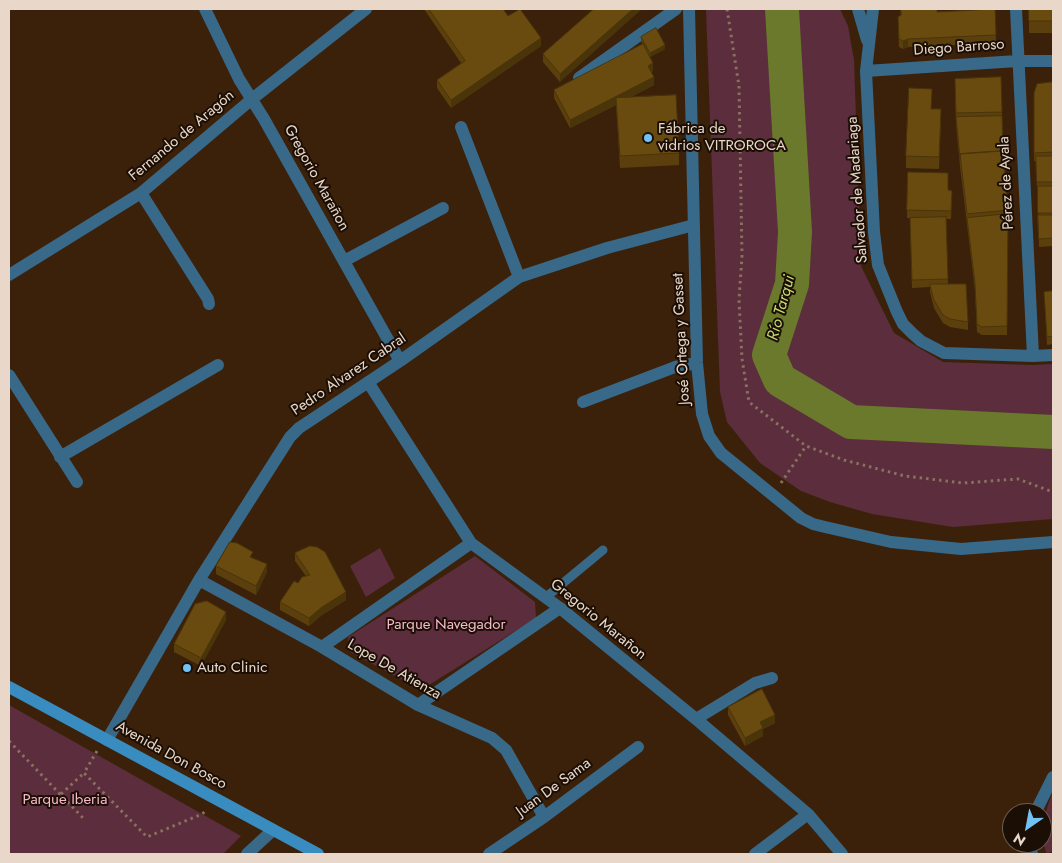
<!DOCTYPE html>
<meta charset="utf-8">
<style>
body{margin:0}
#map{position:relative;width:1062px;height:863px;overflow:hidden;background:#3c210a;font-family:Jost,sans-serif}
canvas{display:block}
.frame{position:absolute;inset:0;border:10px solid #e9d7c9;pointer-events:none}
.north{position:absolute;left:1002px;top:803px;width:50px;height:50px;box-sizing:border-box;background:#1a0e05;border:1px solid #6d5e53;border-radius:50%;rotate:213deg;font-size:14px;font-weight:700;line-height:20px;text-align:center;color:#e9d7c9}
.north::after{content:'';display:block;margin:auto;width:18px;height:22px;background:#72c1f5;clip-path:polygon(50% 0,100% 100%,50% 72%,0 100%)}
</style>
<div id="map">
<canvas width="1062" height="863"></canvas>
<div class="frame"></div>
<div class="north">N</div>
</div>
<script>
const c = document.querySelector('canvas').getContext('2d');
c.lineJoin = 'round';
function fillPath(path, color) { c.fillStyle = color; c.fill(path, 'evenodd'); }
function trace(path, color, width, dash) { c.strokeStyle = color; c.lineWidth = width; c.lineCap = dash ? 'butt' : 'round'; c.setLineDash(dash || []); c.stroke(path); }
function label(font, color, halo, rows, align = 'center') {
  c.font = font + ' Jost,sans-serif'; c.lineWidth = 4; c.setLineDash([]); c.textBaseline = 'middle'; c.strokeStyle = halo; c.fillStyle = color; for (const [text, x, y, turn = 0] of rows) {
    c.save(); c.translate(x, y); c.rotate((+turn || 0) * Math.PI / 180); c.textAlign = isNaN(turn) ? turn : align; if (halo) c.strokeText(text, 0, 0); c.fillText(text, 0, 0); c.restore();
  }
}
const green = new Path2D(`
 M706,9H840L848,26L854,60L861,266L894,333L943,362L1032,365L1053,364V519L953,527L872,514L830,502L801,491L760,463L727,422L720,392Z
 M380,548L395,578L366,597L350,566Z
 M475,556L535,602L536,618L421,690L350,652L348,637Z
 M9,705L241,836L223,854H9Z
 M1053,791V851L1047,854C1037,829 1045,815 1053,791Z`);
const river = new Path2D(`
 M782,9L795,232L792,284L769,355L780,380L851,422L1053,432`);
const path = new Path2D(`
 M727,9L739,86L742,256L739,300L742,359L749,402L806,446L844,460L905,476L963,483L1018,479L1053,492
 M781,483L806,446
 M9,741L84,819
 M97,751L84,773L147,837L202,814L207,810
 M61,794L84,773`);
const lane = new Path2D(`
 M545,598L603,550`);
const street = new Path2D(`
 M205,9L239,79L264,119L400,361
 M689,9L697,363L702,414L709,436L721,453L801,518L813,524L825,527L891,542L961,549L1053,542
 M858,9L867,40
 M873,9L866,71L874,232L878,265L897,312L903,324L912,333L921,341L944,353L1033,356L1053,355
 M1016,9L1033,356
 M866,71L1017,61H1053
 M579,78L676,9
 M461,127L519,277
 M141,193L208,299L209,304
 M344,261L443,208
 M9,275L141,193L252,99L366,9
 M9,375L77,482
 M368,382L471,543L560,608L696,719L808,814L842,854
 M583,402L675,367L697,363
 M60,457L218,365
 M199,580L322,647L418,705L492,738L506,750L544,817
 M322,647L471,543
 M418,705L560,608
 M696,719L755,683L772,678
 M107,740L199,580L290,437L299,428L400,361L519,277L607,248L694,225
 M1035,813L1053,777
 M1027,843L1032,854
 M247,854L273,830
 M489,854L544,817L638,747
 M755,854L808,814`);
const secondary = new Path2D(`
 M9,687L318,854`);
const wall = new Path2D(`
 M424,9H503L508,16L541,46L451,108L437,88V80L461,63Z
 M594,9L560,82L543,62V54Z
 M900,9H943L937,10V12L995,9L996,43L908,47L903,49L899,47L898,25L901,15Z
 M1029,9H1053V33H1029Z
 M641,37L665,49L650,57L653,71L651,72L654,85L629,98L679,153V165L620,168L616,105L570,128L554,98V90L643,45L641,41Z
 M955,79L1002,112L1003,151L1008,210L1007,335H982L977,332L975,291L960,166L956,125Z
 M1053,82V246L1039,247L1038,190H1037L1036,161H1034V93Z
 M932,109L941,121L939,169L906,168V156Z
 M908,172L948,190L952,191L951,219H946L948,284L968,322V330L950,327L943,323L934,308L930,292V287L912,288L910,226L911,218H907Z
 M1053,291V344L1047,345L1044,292Z
 M295,553L346,600L322,615L309,626L280,610V602L306,576L295,561Z
 M253,558L267,572L256,595L216,574V566Z
 M226,620L201,666L174,652V644Z
 M728,707L775,723L763,729V736L745,746L728,715Z`);
const shadedWall = new Path2D(`
 M633,9H642L560,82V74Z
 M541,38V46L451,108V100Z
 M908,39V47L903,49V41Z
 M665,45V49L650,57V53Z
 M653,63V71L648,74V66Z
 M654,77V85L616,104V98V105L570,128V120Z
 M267,564V572L256,595V586Z
 M346,592V600L322,615L309,626V618L322,607Z
 M226,612V620L201,666V658Z
 M775,715V723L763,729V736L745,746V738L760,722Z`);
const building = new Path2D(`
 M429,9H503L508,16L520,9L541,38L451,100L437,80L465,61Z
 M594,9H633L560,74L543,54Z
 M901,9H937V12L995,9L996,35L908,39L903,41L899,39L898,17L901,15Z
 M1029,9H1053V21H1029Z
 M656,28L665,45L650,53L641,37Z
 M643,44L653,63L648,66L654,77L570,120L554,90Z
 M1001,77L1002,112L956,113L955,79Z
 M1053,82V152L1034,153V93L1037,84Z
 M909,88L932,89L931,109H941L939,157L906,156Z
 M676,95L679,153L620,156L616,98Z
 M1002,116L1003,151L960,154V158L956,117Z
 M1003,151L1008,210L967,214L960,154Z
 M1036,156H1053V182H1037Z
 M908,172L948,173V190L952,191L951,211L907,210Z
 M1038,186H1053V213H1038Z
 M1008,214L1007,326L982,327L977,324L975,283L967,218Z
 M1038,215H1053V238L1039,239Z
 M946,217L948,279L912,280L910,218Z
 M930,284H966L968,322L950,319L943,315L934,300Z
 M1053,291V336L1047,337L1044,292Z
 M230,542L237,543L253,552L250,557L267,564L256,586L216,566Z
 M310,546L317,547L325,552L346,592L322,607L309,618L280,602L294,581L298,583L302,577L310,575L295,553Z
 M207,601L226,612L201,658L174,644L195,604Z
 M762,689L775,715L760,722L763,728L745,738L728,707Z`);
const markers = [
 [648,138,5,"#72c1f5"],
 [187,668,5,"#72c1f5"]
];
const streetNames = [
 ["Diego Barroso",959,48,-4],
 ["Fernando de Aragón",182,136,-40],
 ["Gregorio Marañon",316,178,61],
 ["Pérez de Ayala",1007,183,-93],
 ["Salvador de Madariaga",858,190,-94],
 ["José Ortega y Gasset",682,339,-93],
 ["Pedro Alvarez Cabral",349,375,-34],
 ["Gregorio Marañon",598,620,39],
 ["Lope De Atienza",394,670,30],
 ["Avenida Don Bosco",171,756,29],
 ["Juan De Sama",554,788,-36]
];
const poiNames = [
 ["Fábrica de",658,129],
 ["vidrios VITROROCA",658,146],
 ["Auto Clinic",197,668]
];
const parkNames = [
 ["Parque Navegador",446,625],
 ["Parque Iberia",65,800]
];
const waterNames = [
 ["Río Tarqui",782,308,-75]
];
fillPath(green, '#5b2d3d');
trace(river, '#6a792b', 34);
trace(path, '#88715e', 3, [2.5, 4]);
trace(lane, '#386989', 9);
trace(street, '#386989', 12);
trace(secondary, '#388cbf', 12);
fillPath(wall, '#5b400d');
fillPath(shadedWall, '#4a340a');
fillPath(building, '#6a4b0f');
trace(building, '#4a340a', 1);
for (const [x, y, r, color] of markers) { const dot = new Path2D(); dot.arc(x, y, r, 0, 2 * Math.PI); c.fillStyle = color; c.fill(dot); trace(dot, '#1a0e05', 2); }
label('15px', '#e9d7c9', '#1a0e05', streetNames);
label('15px', '#e9d7c9', '#1a0e05', poiNames, 'left');
label('15px', '#fab8cc', '#1a0e05', parkNames);
label('italic 16px', '#c4da70', '#1a0e05', waterNames);
</script>
